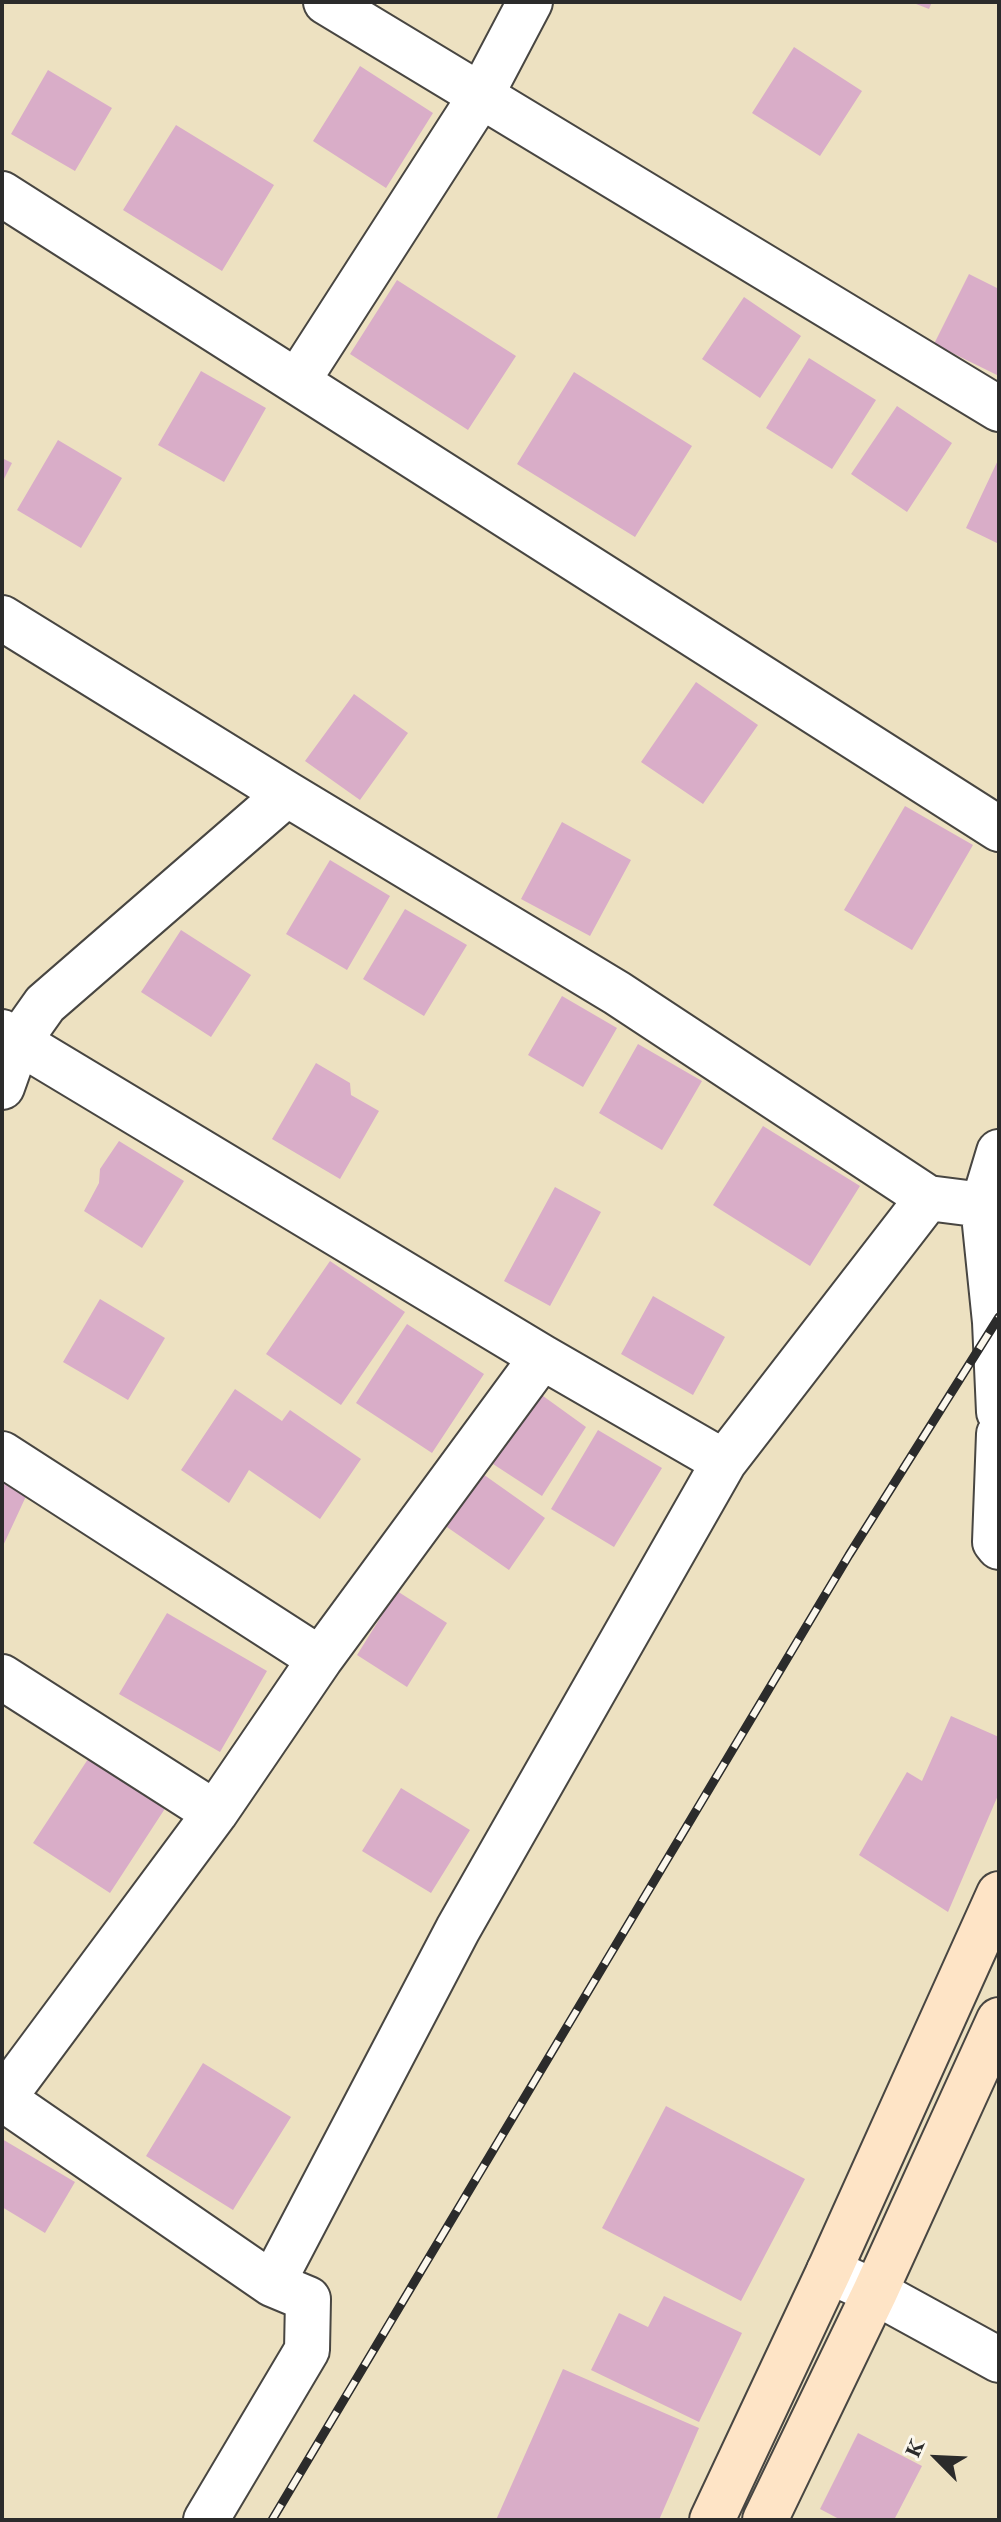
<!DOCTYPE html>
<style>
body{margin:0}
#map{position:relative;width:1001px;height:2522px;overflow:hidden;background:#ede1c1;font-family:"EB Garamond",serif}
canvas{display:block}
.frame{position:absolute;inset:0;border:4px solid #2b2b2b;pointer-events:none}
.north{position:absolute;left:897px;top:2418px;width:80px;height:80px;-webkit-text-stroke:6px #fbf7ec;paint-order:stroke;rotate:294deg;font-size:22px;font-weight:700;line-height:32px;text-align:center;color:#2b2b2b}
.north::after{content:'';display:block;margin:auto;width:28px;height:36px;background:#2b2b2b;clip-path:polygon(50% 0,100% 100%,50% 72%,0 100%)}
</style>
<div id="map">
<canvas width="1001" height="2522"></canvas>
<div class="frame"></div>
<div class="north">K</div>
</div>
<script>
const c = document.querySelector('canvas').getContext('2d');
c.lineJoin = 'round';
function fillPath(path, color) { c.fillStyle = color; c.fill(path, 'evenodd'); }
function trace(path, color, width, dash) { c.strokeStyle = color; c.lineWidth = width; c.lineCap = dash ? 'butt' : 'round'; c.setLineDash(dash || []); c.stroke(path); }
const building = new Path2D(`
 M911,2H932L929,9Z
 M794,47L862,91L820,156L752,113Z
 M360,66L433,113L386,188L313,141Z
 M48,70L112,108L75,171L11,134Z
 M176,125L274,185L222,271L123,210Z
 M969,274L999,289V376L934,344Z
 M397,280L516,356L468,430L350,354Z
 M744,297L801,336L760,398L702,359Z
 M809,358L876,400L832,469L766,428Z
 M201,371L266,408L224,482L158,445Z
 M574,372L692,446L635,537L517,464Z
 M897,406L952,443L907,512L851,474Z
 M58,440L122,478L81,548L17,510Z
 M2,458L12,463L2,483Z
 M999,458V544L966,528Z
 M696,682L758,725L703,804L641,762Z
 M354,694L408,733L360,800L305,761Z
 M905,806L973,845L912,950L844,910Z
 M562,822L631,860L590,936L521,899Z
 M330,860L390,896L347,970L286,934Z
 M405,909L467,945L424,1016L363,979Z
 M181,930L251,975L211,1037L141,992Z
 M562,996L617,1028L583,1087L528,1055Z
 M638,1044L702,1081L662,1150L599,1113Z
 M316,1063L350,1083L351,1095L379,1111L340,1179L272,1139Z
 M763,1126L860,1186L810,1266L713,1205Z
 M119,1141L184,1181L142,1248L84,1211L99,1183L100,1169Z
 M555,1187L601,1212L550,1306L504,1281Z
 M330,1261L405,1312L341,1405L266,1354Z
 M653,1296L725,1337L693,1395L621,1354Z
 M100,1299L165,1338L128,1400L63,1362Z
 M407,1324L484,1374L432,1453L356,1403Z
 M532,1388L586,1427L542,1496L493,1464L520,1417Z
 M235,1389L282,1421L290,1410L361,1459L320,1519L249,1470L229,1503L181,1470Z
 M598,1430L662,1468L614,1547L551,1509Z
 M480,1472L545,1518L509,1570L444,1525Z
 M2,1479L28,1492L2,1548Z
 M397,1591L447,1623L407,1687L357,1655Z
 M167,1613L267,1671L220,1752L119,1694Z
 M951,1716L999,1737V1793L948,1912L859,1855L907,1772L922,1781Z
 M90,1756L166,1807L110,1893L33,1843Z
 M401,1788L470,1830L431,1893L362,1851Z
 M203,2063L291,2117L233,2210L146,2156Z
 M666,2106L805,2179L741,2301L602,2228Z
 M2,2139L75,2182L45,2233L2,2207Z
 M664,2296L742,2333L699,2422L591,2370L619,2313L648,2327Z
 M563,2369L699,2428L659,2520H496Z
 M858,2433L922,2466L894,2520H841L820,2509Z`);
const street = new Path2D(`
 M326,2L999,409
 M2,194L999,829
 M298,380L480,97L530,2
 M2,618L287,794L617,993L928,1198L983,1205
 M2,1032L542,1357L724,1462
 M2,1087L18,1042L45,1004L287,794
 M999,1152L983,1205L995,1322L999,1412
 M999,1434L995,1542L999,1547
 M2,1454L320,1659
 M2,1677L215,1813
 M2,2098L272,2284
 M2,2100L215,1813L320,1659L542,1357
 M829,2271L875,2292L999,2360
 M206,2520L307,2350L308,2299L272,2284L458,1929L724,1462L928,1198`);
const secondary = new Path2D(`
 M712,2520L829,2271L999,1894
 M765,2520L875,2292L999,2020`);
const rail = new Path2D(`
 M272,2520L849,1555L999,1317`);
fillPath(building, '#d9adc8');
trace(street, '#484642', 48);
trace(secondary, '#484642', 48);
trace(street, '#fff', 44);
trace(secondary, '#fee4c6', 44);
trace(rail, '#2b2b2b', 9);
trace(rail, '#fbf7ec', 6, [18]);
</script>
